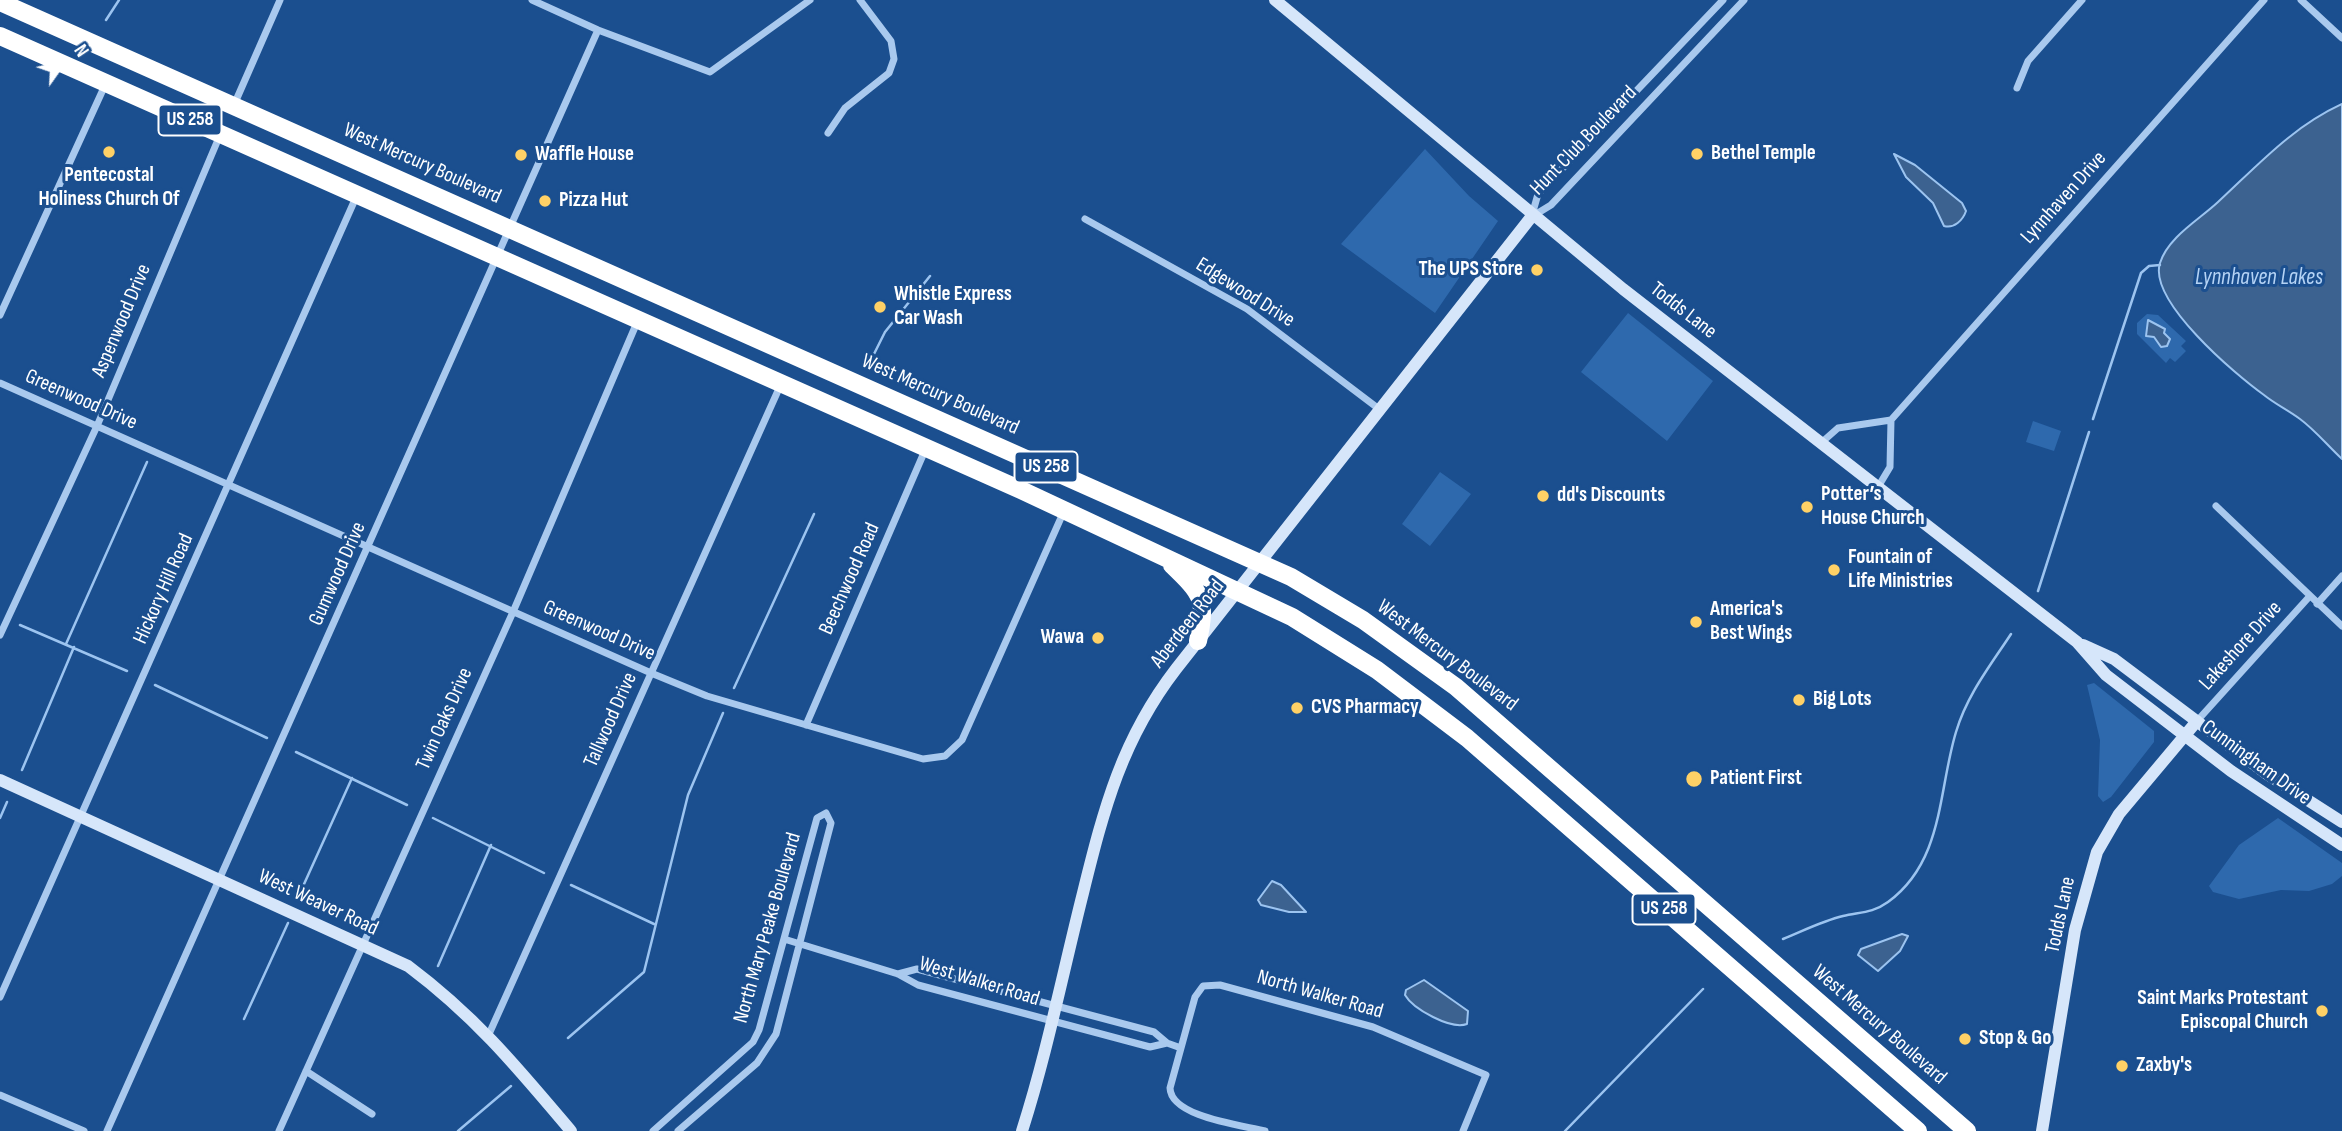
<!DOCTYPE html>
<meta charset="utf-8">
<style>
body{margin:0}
#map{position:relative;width:2342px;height:1131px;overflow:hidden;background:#1b4f8f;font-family:"Sofia Sans Condensed",sans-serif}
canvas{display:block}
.north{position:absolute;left:28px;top:28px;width:70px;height:70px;-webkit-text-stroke:5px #1b4f8f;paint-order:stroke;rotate:56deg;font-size:19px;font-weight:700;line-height:28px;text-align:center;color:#fff}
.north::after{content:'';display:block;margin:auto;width:24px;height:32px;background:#fff;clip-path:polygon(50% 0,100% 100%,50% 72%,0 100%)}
</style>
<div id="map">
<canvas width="2342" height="1131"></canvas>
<div class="north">N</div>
</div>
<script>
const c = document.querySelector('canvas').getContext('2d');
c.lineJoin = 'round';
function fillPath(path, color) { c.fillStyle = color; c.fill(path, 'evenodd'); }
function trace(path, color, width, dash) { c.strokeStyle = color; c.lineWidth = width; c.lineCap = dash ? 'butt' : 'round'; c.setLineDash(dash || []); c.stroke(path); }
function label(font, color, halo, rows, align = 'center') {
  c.font = font + ' "Sofia Sans Condensed",sans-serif'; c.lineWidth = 6; c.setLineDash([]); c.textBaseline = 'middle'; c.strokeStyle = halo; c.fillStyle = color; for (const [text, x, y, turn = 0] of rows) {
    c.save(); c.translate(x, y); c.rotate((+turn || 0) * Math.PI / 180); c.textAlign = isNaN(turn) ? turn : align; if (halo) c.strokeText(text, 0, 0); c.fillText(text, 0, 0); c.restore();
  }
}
const green = new Path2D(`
 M1425,149L1469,196L1498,221L1435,313L1341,244Z
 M1628,313L1713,381L1667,441L1581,372Z
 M2147,314L2158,315L2186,341L2181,346L2186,351L2175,362L2170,358L2166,363L2137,334V323Z
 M2033,421L2061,431L2054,451L2026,442Z
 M1440,472L1471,494L1430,546L1402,524Z
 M2094,683L2154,731V742L2111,797L2103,802L2098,796L2100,740L2087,685Z
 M2278,818L2342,863V876L2332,884L2309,891L2281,890L2239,899L2213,892L2209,886L2239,845Z`);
const water = new Path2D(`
 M2342,104V459C2328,446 2315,430 2300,419C2288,410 2275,404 2264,395C2236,375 2148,301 2160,263C2168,237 2200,219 2218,202C2258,165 2292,127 2342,104Z
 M1894,154L1915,165L1962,203L1966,211C1963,220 1954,229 1944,226L1933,203L1906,177Z
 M2148,320L2165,329L2164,333L2170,339L2167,346L2161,347L2154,337L2146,336Z
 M1272,881L1281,885L1306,912H1289L1261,905L1258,900Z
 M1902,934L1908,936L1900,951L1878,971L1858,955L1861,949Z
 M1424,980L1468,1011L1467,1024C1451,1030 1413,1009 1405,995L1406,990Z`);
const stream = new Path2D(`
 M106,20L119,0
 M871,360L885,332L930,276
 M2093,419L2141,273L2149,266L2160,265
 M2038,591L2089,432
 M20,625L127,671
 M66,644L147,462
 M155,685L267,738
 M734,688L814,514
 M296,752L407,805
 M22,770L74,647
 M0,818L7,802
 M433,818L544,873
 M571,885L654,924
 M300,893L352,778
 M1783,939C1803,931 1822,921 1843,916C1860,912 1873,913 1888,902C1944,861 1938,791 1956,732C1967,695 1990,666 2011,634
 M438,966L491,845
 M244,1019L288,923
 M568,1038L644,972L688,795L723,713
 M458,1131L511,1086
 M1565,1131L1703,989`);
const street = new Path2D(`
 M532,0L598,30L710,72L810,0
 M2301,0L2342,38
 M2017,88L2028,61L2082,0
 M234,105L280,0
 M828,133L845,108L889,73L894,59L891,41L860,0
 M1532,215L1538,194L1723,0
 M1533,216L1551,205L1744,0
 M1085,219L1247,309L1379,409
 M0,315L106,83
 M0,383L651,673L707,696L923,759L945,756L962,740L1064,511
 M1821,443L1838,428L1891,420
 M1878,487L1890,467L1891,420L2264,0
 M2216,506L2342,626
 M2317,604L2342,576
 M0,635L97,426L220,135
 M2197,721L2309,597
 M806,725L926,448
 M784,939L898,974L918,985L1150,1047L1167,1043
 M898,974L917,969L1154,1032L1167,1043L1181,1048
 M0,997L357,195
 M489,1034L781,384
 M306,1071L372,1114
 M0,1095L84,1131
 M107,1131L598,30
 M279,1131L513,612L638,320
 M653,1131L753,1042L759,1030L817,818L826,813L831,823L776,1034L757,1063L678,1131
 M1265,1131C1241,1125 1171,1117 1170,1088L1195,997L1203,986L1220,985L1373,1027L1486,1075L1463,1131`);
const secondary = new Path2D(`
 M1275,0L1623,289L2077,642L2106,675L2231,771L2342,845
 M2083,645L2114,659L2267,774L2342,822
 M0,780L408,966C476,1017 517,1067 571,1131
 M1022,1131C1047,1053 1063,972 1083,893C1104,808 1122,739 1176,669L1532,216
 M2042,1131L2075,930L2097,852L2119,814L2197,721`);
const highway = new Path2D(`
 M0,2L1291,577L1363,620L1456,687L1967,1131
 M0,36L1021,490L1292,617L1377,670L1467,738L1918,1131
 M1172,565C1202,594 1207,599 1198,641`);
const markers = [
 [109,152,7,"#ffd166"],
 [1697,154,7,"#ffd166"],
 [521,155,7,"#ffd166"],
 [545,201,7,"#ffd166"],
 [1537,270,7,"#ffd166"],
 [880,307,7,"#ffd166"],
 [1543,496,7,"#ffd166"],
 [1807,507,7,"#ffd166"],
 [1834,570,7,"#ffd166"],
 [1696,622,7,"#ffd166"],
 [1098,638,7,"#ffd166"],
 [1799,700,7,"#ffd166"],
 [1297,708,7,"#ffd166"],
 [1694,779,9,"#ffd166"],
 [2322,1011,7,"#ffd166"],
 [1965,1039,7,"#ffd166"],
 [2122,1066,7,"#ffd166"]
];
const shields = [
 [190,120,63],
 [1046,467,63],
 [1664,909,63]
];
const shieldNames = [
 ["US 258",190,120],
 ["US 258",1046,467],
 ["US 258",1664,909]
];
const streetNames = [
 ["Hunt Club Boulevard",1584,141,-46],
 ["West Mercury Boulevard",422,164,24],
 ["Lynnhaven Drive",2064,198,-48],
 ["Edgewood Drive",1245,293,32],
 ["Todds Lane",1683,311,38],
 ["Aspenwood Drive",122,321,-67],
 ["West Mercury Boulevard",940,395,24],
 ["Greenwood Drive",81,400,24],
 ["Gumwood Drive",338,574,-66],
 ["Beechwood Road",850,579,-66],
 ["Hickory Hill Road",164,589,-66],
 ["Aberdeen Road",1188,624,-52],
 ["Greenwood Drive",599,631,24],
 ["Lakeshore Drive",2241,646,-48],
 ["West Mercury Boulevard",1447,656,37],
 ["Twin Oaks Drive",445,719,-66],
 ["Tallwood Drive",611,720,-66],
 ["Cunningham Drive",2256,763,36],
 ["West Weaver Road",318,903,25],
 ["Todds Lane",2061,915,-78],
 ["North Mary Peake Boulevard",768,928,-74],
 ["West Walker Road",979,982,17],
 ["North Walker Road",1320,995,16],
 ["West Mercury Boulevard",1879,1025,41]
];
const poiNames = [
 ["Bethel Temple",1711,154],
 ["Waffle House",535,155],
 ["Pentecostal",109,176,"center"],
 ["Holiness Church Of",109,200,"center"],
 ["Pizza Hut",559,201],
 ["The UPS Store",1523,270,"right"],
 ["Whistle Express",894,295],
 ["Car Wash",894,319],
 ["Potter’s",1821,495],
 ["House Church",1821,519],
 ["dd's Discounts",1557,496],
 ["Fountain of",1848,558],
 ["Life Ministries",1848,582],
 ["America's",1710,610],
 ["Best Wings",1710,634],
 ["Wawa",1084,638,"right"],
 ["Big Lots",1813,700],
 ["CVS Pharmacy",1311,708],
 ["Patient First",1710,779],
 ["Saint Marks Protestant",2308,999,"right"],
 ["Episcopal Church",2308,1023,"right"],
 ["Stop & Go",1979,1039],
 ["Zaxby's",2136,1066]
];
const waterNames = [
 ["Lynnhaven Lakes",2259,278]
];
fillPath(green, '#2e69ad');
fillPath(water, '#3c6290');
trace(water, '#9cc4f0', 2);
trace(stream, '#9cc4f0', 2.5);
trace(street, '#a9c9ee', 7);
trace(secondary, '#d6e6fa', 12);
trace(highway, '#fff', 18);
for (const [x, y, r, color] of markers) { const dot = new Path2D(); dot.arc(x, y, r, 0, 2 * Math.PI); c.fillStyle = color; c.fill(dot); trace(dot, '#1b4f8f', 2.5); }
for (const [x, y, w] of shields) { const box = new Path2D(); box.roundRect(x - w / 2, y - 15.5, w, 31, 5); c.fillStyle = '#1b4f8f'; c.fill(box); trace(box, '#fff', 2); }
label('bold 19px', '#fff', null, shieldNames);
label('21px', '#fff', '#1b4f8f', streetNames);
label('bold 21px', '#fff', '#1b4f8f', poiNames, 'left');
label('italic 23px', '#b5d3f5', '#1b4f8f', waterNames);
</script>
